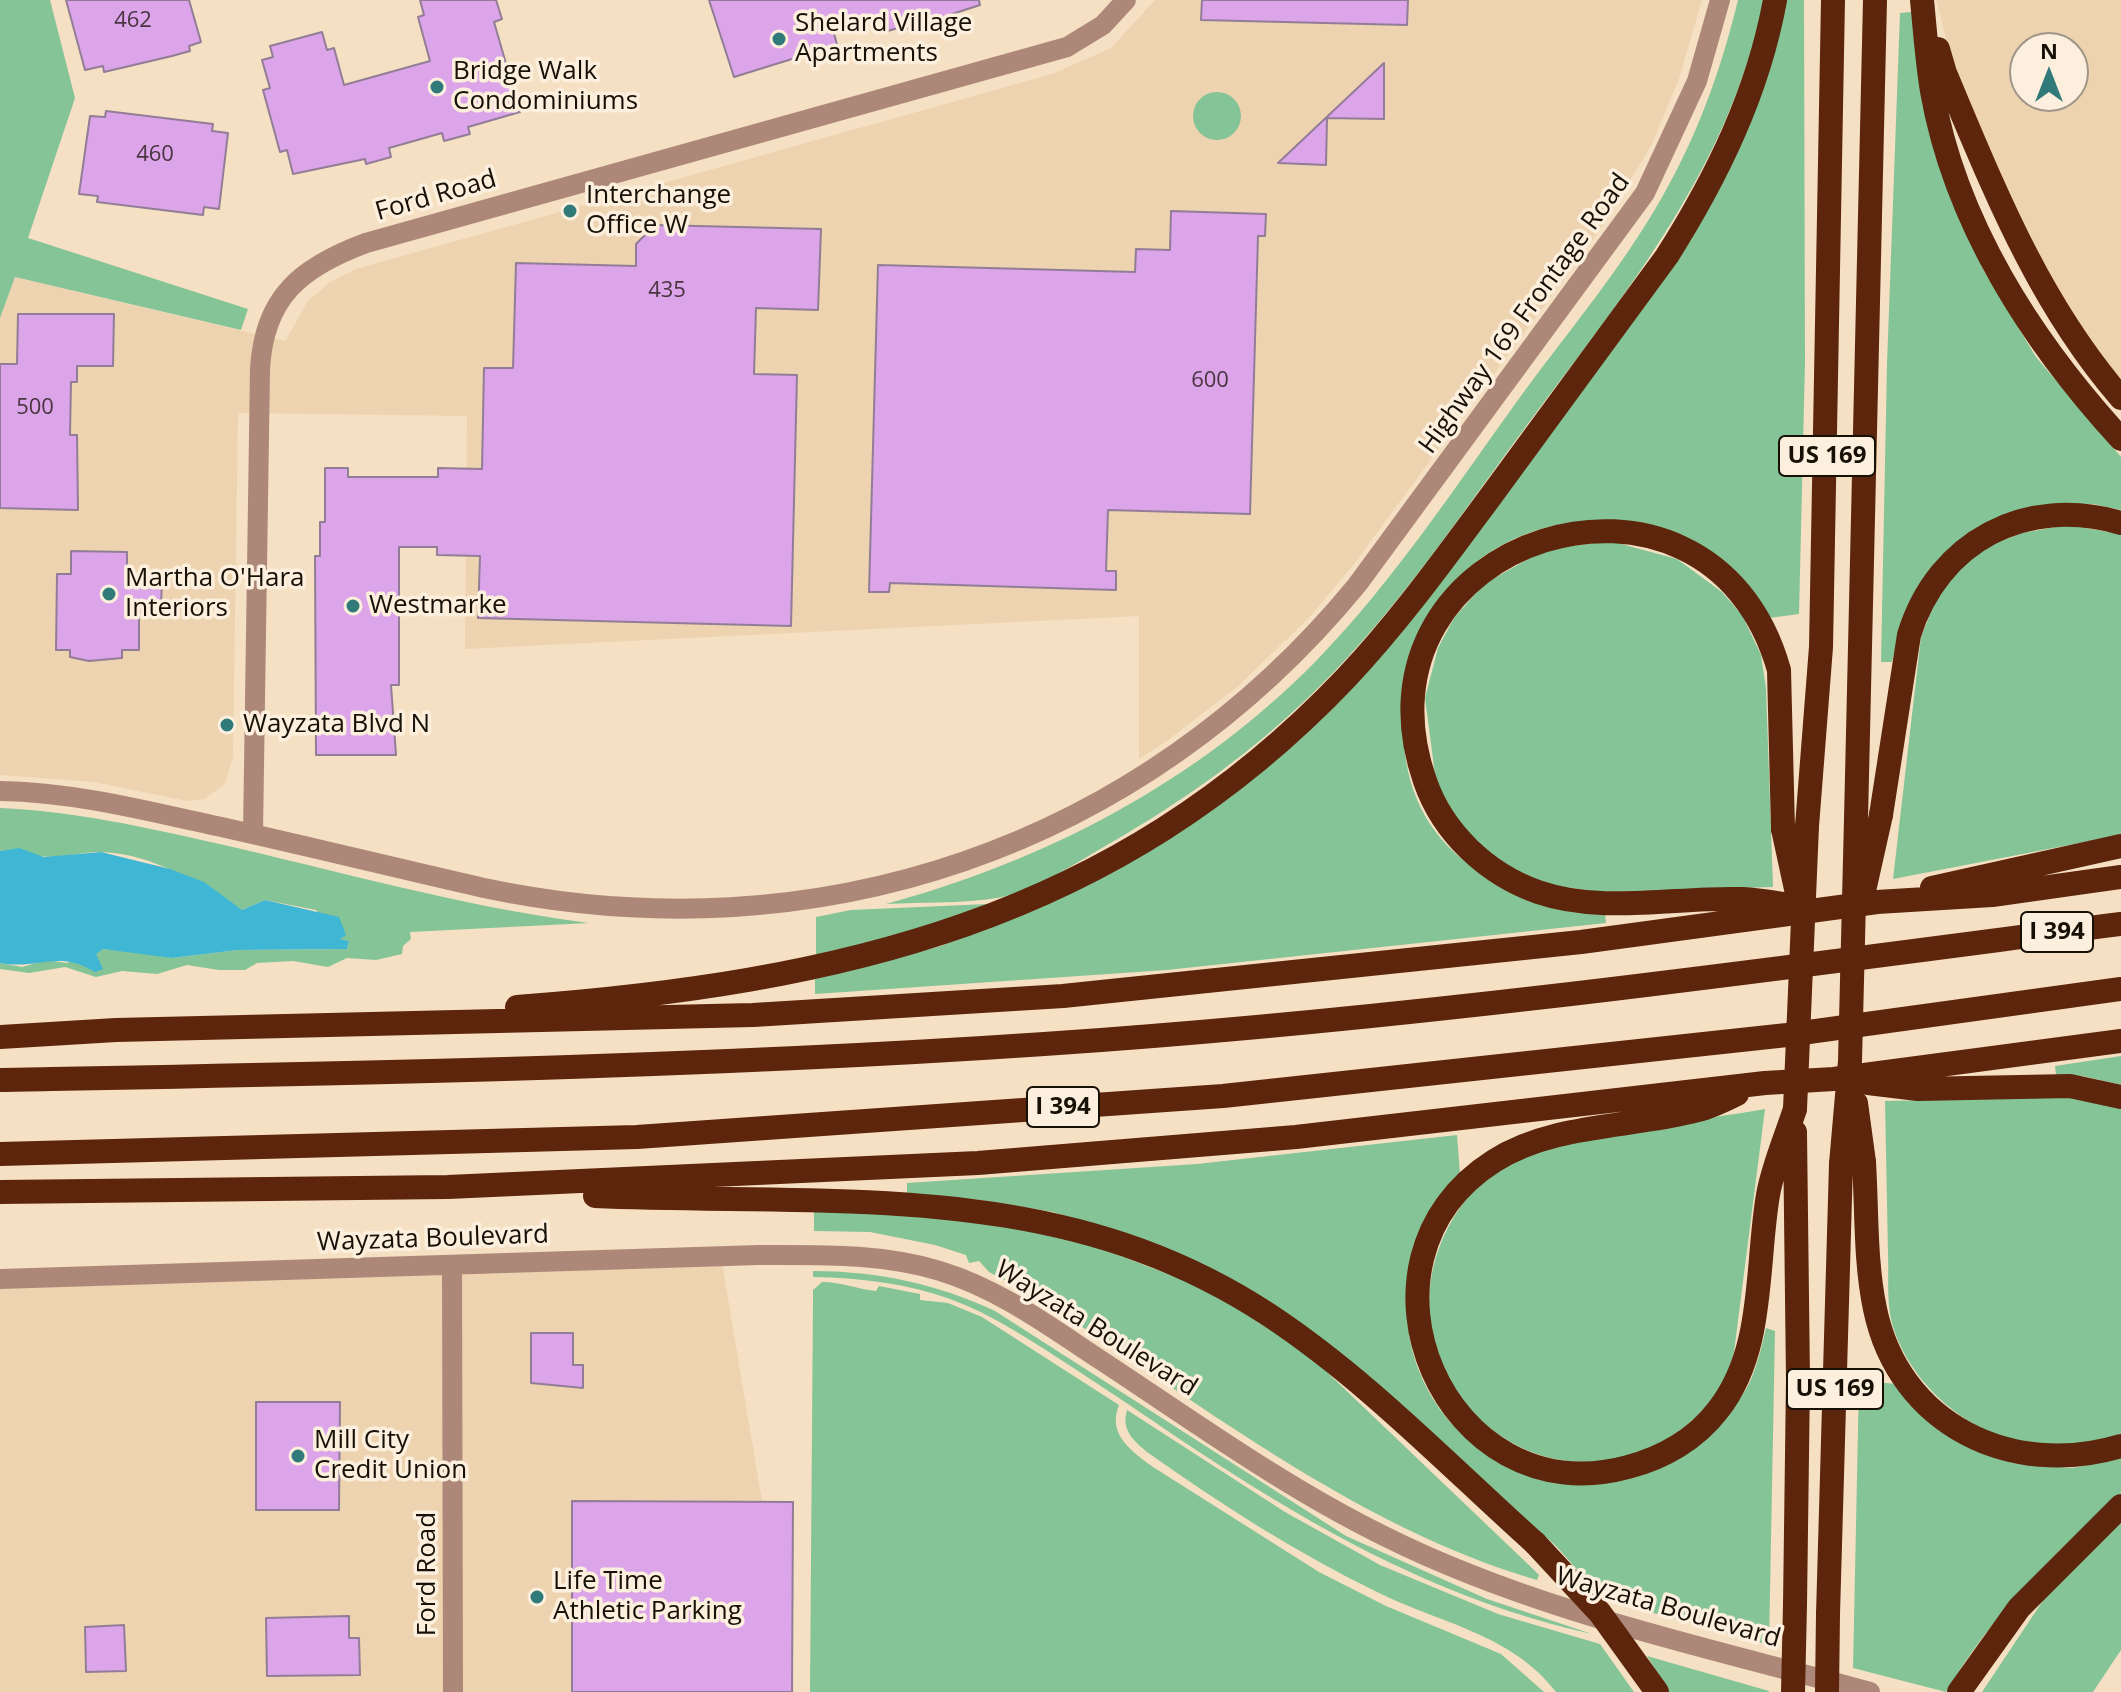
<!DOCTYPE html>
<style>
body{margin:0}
#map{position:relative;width:2121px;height:1692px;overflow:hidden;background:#f6e0c3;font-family:"Open Sans",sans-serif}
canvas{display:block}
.north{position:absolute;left:2009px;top:32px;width:80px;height:80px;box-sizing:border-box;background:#fcefdd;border:2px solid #a09687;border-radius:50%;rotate:0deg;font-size:22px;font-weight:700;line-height:32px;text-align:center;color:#171006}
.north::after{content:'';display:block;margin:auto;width:28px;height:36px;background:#307a79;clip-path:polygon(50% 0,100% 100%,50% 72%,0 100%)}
</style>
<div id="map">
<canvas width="2121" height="1692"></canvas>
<div class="north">N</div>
</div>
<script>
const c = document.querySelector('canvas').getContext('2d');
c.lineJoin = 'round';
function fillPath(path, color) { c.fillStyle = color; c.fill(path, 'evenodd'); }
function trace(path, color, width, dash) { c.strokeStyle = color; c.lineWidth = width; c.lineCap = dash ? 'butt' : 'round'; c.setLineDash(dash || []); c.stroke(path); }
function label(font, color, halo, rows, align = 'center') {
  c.font = font + ' "Open Sans",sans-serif'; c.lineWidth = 7; c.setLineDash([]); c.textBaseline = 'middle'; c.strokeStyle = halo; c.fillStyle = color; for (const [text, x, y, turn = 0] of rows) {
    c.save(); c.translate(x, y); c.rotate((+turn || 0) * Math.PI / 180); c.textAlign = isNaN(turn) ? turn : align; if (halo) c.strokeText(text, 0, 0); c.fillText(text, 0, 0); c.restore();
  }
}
const built = new Path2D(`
 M1155,0H1702L1679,79L1652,144L1603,226L1354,564L1309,618L1238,686L1167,741L1139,759V616L465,649L467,416L238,413L233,757L225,784L204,799L187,801L94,782L0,775V318L14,277L285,341L308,301L330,282L356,269L1052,74L1111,48Z
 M1936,0H2121V385L2049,286L1955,72ZM2025,48H2073V96H2025Z
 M721,1256L794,1692H0V1279Z`);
const green = new Path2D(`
 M0,0H50L75,98L28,238L248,309L241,330L15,277L0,318Z
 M1738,0H1764C1729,167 1628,290 1527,425C1461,514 1399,608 1320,686C1257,749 1184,801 1107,845C1078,862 1038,888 1006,896C974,904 920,902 886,904C1048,860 1198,781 1316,661C1395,580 1459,481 1526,389C1572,327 1623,266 1661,199C1697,137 1721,70 1738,0Z
 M1784,0H1804L1805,362L1799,614L1769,618C1677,470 1454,495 1408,668C1402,690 1403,712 1404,734C1404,785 1426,834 1469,864C1479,872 1495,875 1508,879C1540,890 1573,902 1605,913L1606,923L1167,970L815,994V979L941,946L1051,901L1258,772L1672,266Z
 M1912,12L1965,232L1984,271L2036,357L2121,457V510L2093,504L2048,505L1933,566L1906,609L1892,662H1881L1887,364L1900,13Z
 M1193 116a24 24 0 1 1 48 0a24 24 0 1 1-48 0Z
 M2067,525L2121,534V835L1893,879L1921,637L1937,597L1961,566L1991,545L2022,533Z
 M1610,541L1677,559L1722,592L1742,615L1761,655L1766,688L1773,887L1601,892L1550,885L1506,866L1477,842L1456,818L1436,782L1425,698L1438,648L1454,618L1484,584L1546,549Z
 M0,808C73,811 144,827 215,843C339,871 463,907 589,923L410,932L411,939L403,946L402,954L376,960L347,958L328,967L293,961L257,963L245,970H219L187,965L157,974L122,971L96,977L65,967L29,973L0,969V963L22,967L46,960L67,963L103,949L154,953L172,958L238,950L347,949L349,941L339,939L316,910L265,900L242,910C201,884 153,854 102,852C85,851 57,859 41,856C22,853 21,847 0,851Z
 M988,904L922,929L816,955V917L851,910Z
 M2121,1056V1085L2083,1076L2056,1075L2055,1066Z
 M2079,1097L2121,1108V1435C2105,1439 2089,1444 2073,1446C1997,1456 1916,1399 1893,1327C1886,1304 1889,1277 1888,1254C1887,1203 1886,1152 1885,1101Z
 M1765,1109L1734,1352C1725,1392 1695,1424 1660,1443C1525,1514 1384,1374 1443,1238C1454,1214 1472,1187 1495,1172C1555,1134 1692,1122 1765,1109Z
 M1457,1135L1460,1174C1366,1275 1400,1436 1537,1476C1562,1484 1595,1488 1621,1478C1640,1470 1660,1454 1677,1442C1695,1432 1720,1421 1734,1406C1753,1386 1760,1354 1766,1328L1775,1331L1769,1645L1603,1599L1557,1547L1454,1456L1177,1253L1053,1212L974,1199L907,1194V1183L1197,1164Z
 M814,1211L922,1213L1059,1232L1209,1290L1309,1355L1532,1568L1539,1575L1537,1580C1355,1527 1195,1399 1038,1298L989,1272L979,1261L969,1263L966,1255L935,1245L870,1232L814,1231Z
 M813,1271C878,1271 937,1284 995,1311L1346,1536L1487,1599L1592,1634C1479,1609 1374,1560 1275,1500C1206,1459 1140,1411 1072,1367C1033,1342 994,1315 950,1299C906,1283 860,1278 813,1277Z
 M822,1282C842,1282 856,1289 876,1291L879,1286L920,1294V1300L948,1303L982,1317L1119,1405C1107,1434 1131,1451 1153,1467L1319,1572L1386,1606L1501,1654L1544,1692H810L813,1298V1290Z
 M1859,1381L1898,1384L1967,1446L2012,1463L2072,1468L2121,1458V1493C2050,1558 1996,1609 1946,1692L1853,1668Z
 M1127,1410L1285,1512L1380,1565L1498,1614L1600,1644L1634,1692H1556C1512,1634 1439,1623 1377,1592C1297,1553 1220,1504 1147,1452C1133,1440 1121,1430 1127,1410Z
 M2121,1521V1650L2093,1692H1982L2046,1596Z
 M1647,1656L1769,1691V1692H1669Z`);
const water = new Path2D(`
 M19,848L44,857L101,852L170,869L204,882L242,910L265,900L339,917L346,935L340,939L349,941L347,949L238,950L172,958L103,949L96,954L103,969L95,972C59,949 38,970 0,963V851Z`);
const building = new Path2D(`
 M66,0H189L201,42L189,46L190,51L172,56L104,72L103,66L85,70Z
 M420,0H496L502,19L494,22L520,112L468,127L470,134L444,141L442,133L389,148L391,157L366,164L365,159L293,174L287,150L280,152L263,90L270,88L262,60L273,57L270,46L322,32L327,50L334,48L344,85L430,61L418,17L424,15Z
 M709,0H979L980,5L903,30L902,27L884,32L879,17L833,29L837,45L734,77Z
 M1202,0H1408L1407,25L1201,20Z
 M1384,63V119L1327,118L1326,165L1278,163Z
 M106,111L213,124L212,131L228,133L219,209L204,207L203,215L97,202L98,196L79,194L90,116L105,117Z
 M1171,211L1266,214L1265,236H1258L1250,514L1108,510L1106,571H1116V590L890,583L889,592H869L878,265L1135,272L1136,249L1170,250Z
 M655,225L821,229L818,310L756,308L754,374L797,375L791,626L478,618L480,556L437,555V547H399V685H391L396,755H316L315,556H320V522H325V468H348V477H438V468L482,469L484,368H513L516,263L636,266V244Z
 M18,314H114L113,366H77V382H71L70,435H77L78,510L0,508V364H17Z
 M71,551L127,552V575H162L161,612H139V650H122V658L89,661L70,657V650H56L57,574H71Z
 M531,1333H573V1365H583V1388L531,1383Z
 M256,1402H340L339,1510H256Z
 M572,1501L793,1502L792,1692H572Z
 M349,1616V1638H359L360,1675L267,1676L266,1618Z
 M124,1625L126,1671L86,1672L85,1627Z`);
const tertiary = new Path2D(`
 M0,791C64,792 127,806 189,820C288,841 386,866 484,888C816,958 1141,848 1357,585L1645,193L1697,81L1720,0
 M253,833L260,369C264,297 301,267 366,243L1067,47L1103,25L1126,0
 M452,1265L453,1692
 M0,1279L759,1255C820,1255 881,1253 940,1271C999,1289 1049,1326 1099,1359C1192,1420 1284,1487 1384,1536C1536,1612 1707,1647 1870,1692`);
const motorway = new Path2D(`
 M1922,0C1925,30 1927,61 1932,91C1955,223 2032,342 2121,439
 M1938,49L1945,73C1994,189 2038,302 2121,398
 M1881,815L1909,635C1938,541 2026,495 2121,523
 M1856,819L1875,0
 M1807,826L1821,647L1833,0
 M1783,829L1779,670C1709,421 1340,537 1425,781C1443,833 1487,874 1538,892C1601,914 1676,897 1742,899C1760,900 1778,903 1796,906
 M1932,888L2121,846
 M517,1007C838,983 1115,921 1346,678C1399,622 1445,558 1491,496C1550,416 1608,336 1667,256C1717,177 1758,93 1775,0
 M0,1037L116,1030L753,1015L1063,996L1581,942L1877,902L1992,895L2121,877
 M0,1080C367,1073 735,1067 1101,1040C1442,1015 1782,968 2121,924
 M1868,1083L1918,1089L2070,1086L2121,1097
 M1737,1094C1725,1100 1711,1107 1698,1110C1632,1128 1553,1123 1494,1161C1335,1262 1445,1517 1628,1467C1663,1458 1696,1439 1718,1410C1765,1351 1756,1265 1768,1195C1773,1166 1786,1137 1795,1109
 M1795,1132L1798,1380L1795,1605
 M0,1154L637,1137L1223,1096L1787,1035L2121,989
 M1864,1162C1867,1210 1865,1262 1875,1309C1899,1425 2012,1479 2121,1446
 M0,1192L448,1187L978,1163L1296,1137L1765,1083L1834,1079L2121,1041
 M595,1196C831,1206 1060,1177 1269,1315C1366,1379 1448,1465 1535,1543
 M1828,1614L1841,1164
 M1959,1692L2019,1608L2121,1506`);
const motorwayBridge = new Path2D(`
 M1783,829L1796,889
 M1864,891L1881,815
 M1856,1103L1864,1162
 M1795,1109L1807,826
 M1841,1164L1850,1061L1856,819
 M1535,1543L1600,1613L1657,1692
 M1793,1692L1795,1605
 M1827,1692L1828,1614`);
const markers = [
 [779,39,8,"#307a79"],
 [437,87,8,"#307a79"],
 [570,211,8,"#307a79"],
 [109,594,8,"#307a79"],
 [353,606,8,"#307a79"],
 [227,725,8,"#307a79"],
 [298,1456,8,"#307a79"],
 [537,1597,8,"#307a79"]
];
const numberNames = [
 ["462",133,21],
 ["460",155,155],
 ["435",667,291],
 ["600",1210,381],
 ["500",35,408]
];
const shields = [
 [1827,456,96],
 [2057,932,72],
 [1063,1107,72],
 [1835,1389,96]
];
const shieldNames = [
 ["US 169",1827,456],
 ["I 394",2057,932],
 ["I 394",1063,1107],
 ["US 169",1835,1389]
];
const poiNames = [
 ["Shelard Village",795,24],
 ["Apartments",795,54],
 ["Bridge Walk",453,72],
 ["Condominiums",453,102],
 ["Interchange",586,196],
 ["Office W",586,226],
 ["Martha O'Hara",125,579],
 ["Interiors",125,609],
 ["Westmarke",369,606],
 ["Wayzata Blvd N",243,725],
 ["Mill City",314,1441],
 ["Credit Union",314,1471],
 ["Life Time",553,1582],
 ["Athletic Parking",553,1612]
];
const streetNames = [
 ["Ford Road",436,196,-16],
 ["Highway 169 Frontage Road",1525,314,-54],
 ["Wayzata Boulevard",433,1239,-2],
 ["Wayzata Boulevard",1096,1329,32],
 ["Ford Road",428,1574,-90],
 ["Wayzata Boulevard",1668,1608,16]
];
fillPath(built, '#edd3b0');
fillPath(green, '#84c497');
fillPath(water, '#3fb7d4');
fillPath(building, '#dca4e9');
trace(building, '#927d97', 2);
trace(tertiary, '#ad8879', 20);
trace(motorway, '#5d250b', 24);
trace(motorwayBridge, '#5d250b', 24);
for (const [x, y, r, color] of markers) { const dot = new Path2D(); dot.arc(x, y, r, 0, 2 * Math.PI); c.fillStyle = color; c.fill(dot); trace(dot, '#fcefdd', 3); }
label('22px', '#48353f', null, numberNames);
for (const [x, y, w] of shields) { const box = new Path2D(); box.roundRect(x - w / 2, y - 20, w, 40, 6); c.fillStyle = '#fcefdd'; c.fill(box); trace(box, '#171006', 2); }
label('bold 24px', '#171006', null, shieldNames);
label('26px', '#171006', '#fcefdd', poiNames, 'left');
label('26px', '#171006', '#fcefdd', streetNames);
</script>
